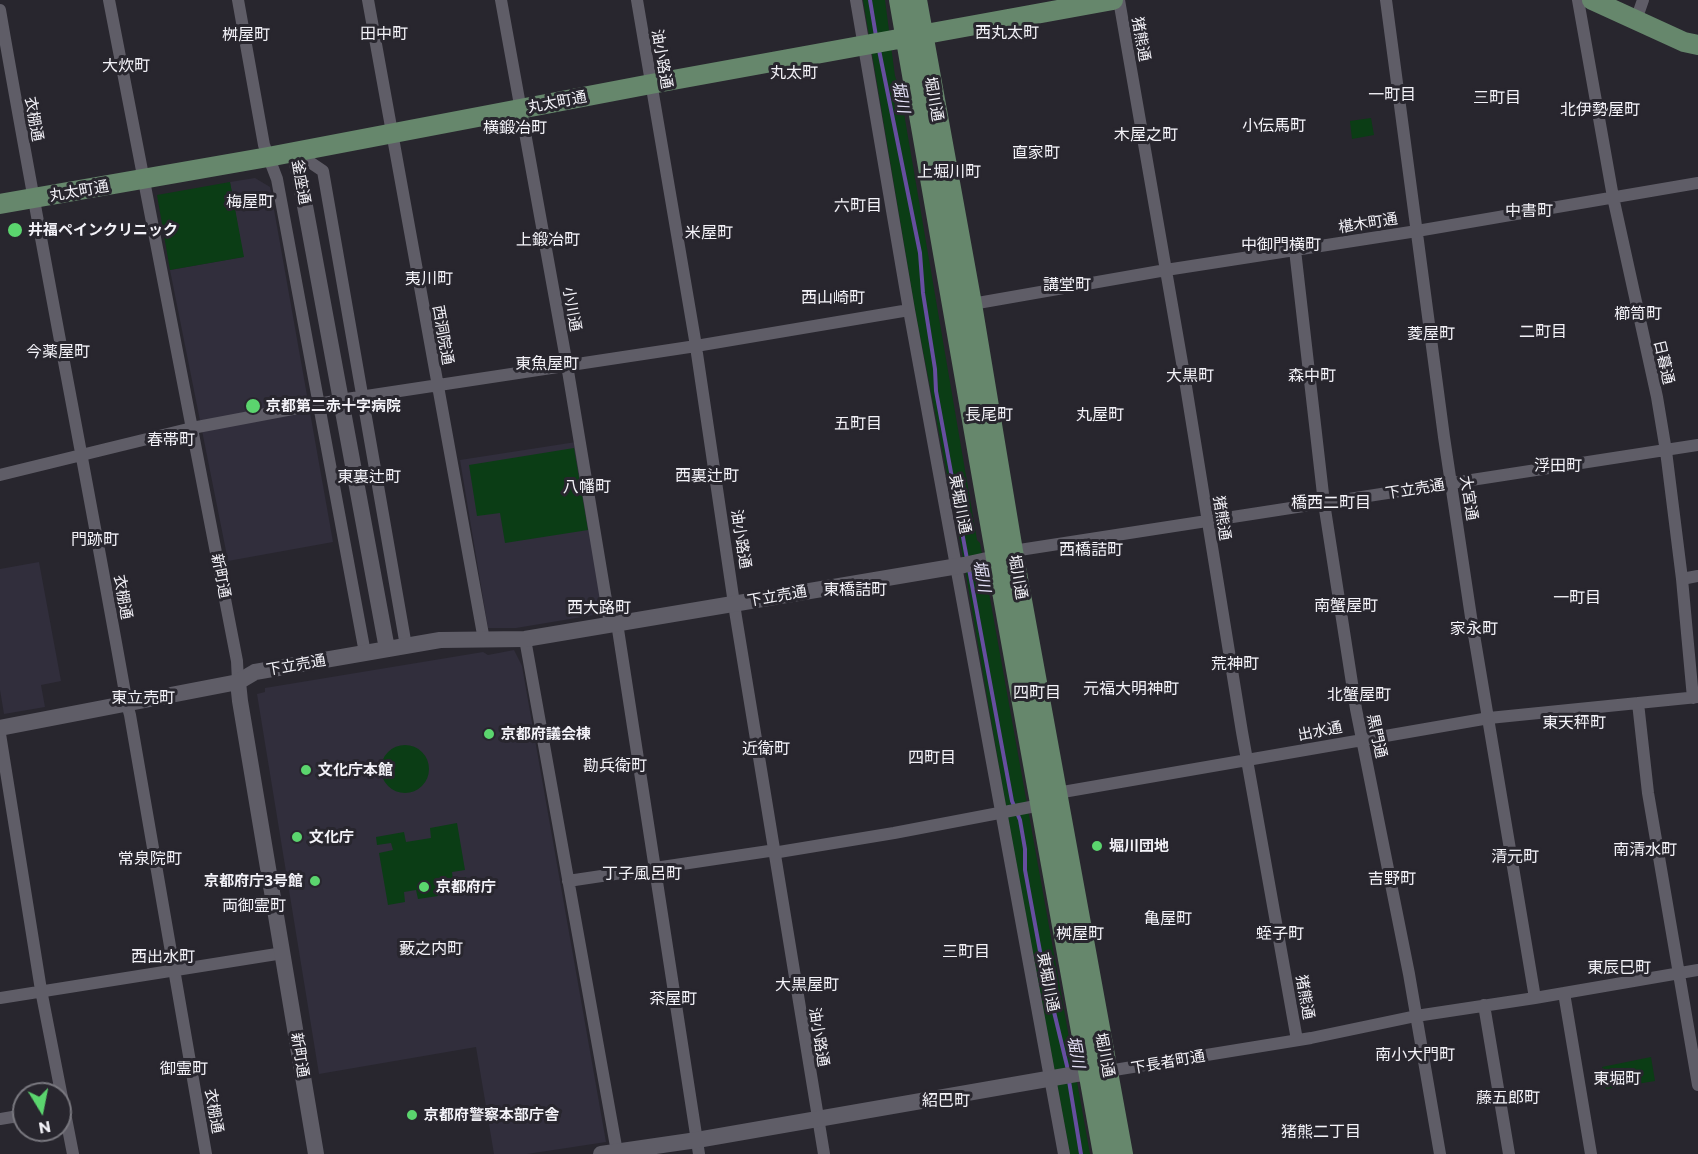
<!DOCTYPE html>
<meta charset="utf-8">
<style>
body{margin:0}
#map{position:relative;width:1698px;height:1154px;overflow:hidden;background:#28262e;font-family:Commissioner,sans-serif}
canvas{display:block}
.north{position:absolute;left:12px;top:1082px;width:60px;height:60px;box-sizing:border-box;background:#28262e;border:2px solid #79787f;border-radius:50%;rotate:170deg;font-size:16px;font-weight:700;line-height:24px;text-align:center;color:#f3f2f8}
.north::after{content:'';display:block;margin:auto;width:21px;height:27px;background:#5bd56e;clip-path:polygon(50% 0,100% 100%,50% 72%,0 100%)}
</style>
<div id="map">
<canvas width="1698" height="1154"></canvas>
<div class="north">N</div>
</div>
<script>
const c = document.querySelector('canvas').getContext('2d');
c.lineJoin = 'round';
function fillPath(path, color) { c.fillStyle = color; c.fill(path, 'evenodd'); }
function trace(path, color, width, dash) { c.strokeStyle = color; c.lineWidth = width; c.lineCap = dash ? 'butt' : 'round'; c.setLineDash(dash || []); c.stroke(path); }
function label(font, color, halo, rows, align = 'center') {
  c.font = font + ' Commissioner,"Noto Sans JP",sans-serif'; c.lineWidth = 6; c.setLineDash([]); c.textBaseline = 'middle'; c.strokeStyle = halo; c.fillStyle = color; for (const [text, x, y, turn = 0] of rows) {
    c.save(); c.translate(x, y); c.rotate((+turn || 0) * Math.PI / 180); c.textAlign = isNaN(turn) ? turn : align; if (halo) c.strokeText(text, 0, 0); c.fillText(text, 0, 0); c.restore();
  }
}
const built = new Path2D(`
 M255,178L270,187L333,542L228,561L170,270L243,257L230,182Z
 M576,442L606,613L516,628H488L460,460Z
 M39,562L61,681L41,685L45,707L4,714L0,690V569Z
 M514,650L522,666L606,1142L527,1154H494L476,1047L319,1074L257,694L265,692V688L483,652L488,655Z`);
const green = new Path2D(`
 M863,0H885L895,76L900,90L977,540L980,543L1090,1154H1070L1008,818L961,546L916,315Z
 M1371,118L1374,135L1352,139L1350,121Z
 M230,182L244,257L170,270L157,195Z
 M574,448L588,530L505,543L500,513L477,516L469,465Z
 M381 769a24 24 0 1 1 48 0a24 24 0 1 1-48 0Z
 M457,823L465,870L452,872L453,879L466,877L468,891L452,894L450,884L437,886L438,896L418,899L416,890L404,892L405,902L388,905L379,853L393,850L391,843L377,845L376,837L404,832L406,842L431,838L430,828Z
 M1651,1057L1655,1081L1606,1089L1602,1067Z`);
const stream = new Path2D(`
 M870,0L876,36
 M879,50L920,253L923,293L935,369L936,391L967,559
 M969,569L1012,801L1020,820L1025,849V870L1042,962L1068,1070
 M1069,1081L1081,1154`);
const street = new Path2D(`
 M109,0L237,661L238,682
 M238,0L264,145L277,179L365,653
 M368,0L484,640
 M501,0L567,365L610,624
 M637,0L695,340L736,617L824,1154
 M856,0L909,310L1064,1154
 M1119,0L1184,374L1242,732L1297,1040
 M1386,0L1444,437L1471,617L1535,998
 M1578,0L1613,197L1657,397L1666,451L1682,579L1693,698
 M0,10C40,242 86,472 127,704L130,715L206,1154
 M1636,20L1643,0
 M295,152L323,171L406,646
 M1295,250L1324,503L1356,709L1409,974L1440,1154
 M972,304L1166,270L1417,231L1698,183
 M0,475L192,428L340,400L696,346L909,310
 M1013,551L1698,445
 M1682,579L1698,576
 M617,623L699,1154
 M525,639L617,1152
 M1638,703L1648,793L1698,1085
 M0,734L41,990L73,1154
 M1057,793L1489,718L1698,697
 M568,881L769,851L779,852L894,833L1041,805
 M1564,993L1591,1154
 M0,998L283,953
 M1484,1005L1509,1154
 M1108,1071L1311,1038L1416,1016L1535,998L1698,970
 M0,1119L24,1115`);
const secondary = new Path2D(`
 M295,152L387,649
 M238,682L240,701L316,1154
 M0,728L238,682L255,672L440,640L525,639L964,565L996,558L1007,554
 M601,1154L697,1140L1076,1074L1101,1072`);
const primary = new Path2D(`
 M899,0L996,558L1103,1154
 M917,0L972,304L1013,551L1123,1154
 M1592,0L1684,42L1698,45
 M0,204L268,157L651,84L1113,0`);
const markers = [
 [15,230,8,"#5bd56e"],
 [253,406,8,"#5bd56e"],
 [489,734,6,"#5bd56e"],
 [306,770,6,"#5bd56e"],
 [297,837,6,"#5bd56e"],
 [1097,846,6,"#5bd56e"],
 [315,881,6,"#5bd56e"],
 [424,887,6,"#5bd56e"],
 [412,1115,6,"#5bd56e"]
];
const streetNames = [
 ["猪熊通",1141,39,80],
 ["油小路通",662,59,80],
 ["堀川通",934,99,80],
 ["丸太町通",557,102,-11],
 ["衣棚通",34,119,80],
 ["釜座通",301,182,80],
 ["丸太町通",79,191,-10],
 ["椹木町通",1368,223,-9],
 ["小川通",572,309,80],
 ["西洞院通",443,335,80],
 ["日暮通",1664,362,77],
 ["下立売通",1415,489,-9],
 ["大宮通",1469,498,81],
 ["東堀川通",960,504,79],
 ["猪熊通",1222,518,81],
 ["油小路通",741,539,81],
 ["新町通",221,576,79],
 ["堀川通",1018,577,80],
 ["下立売通",777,596,-10],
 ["衣棚通",123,597,80],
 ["下立売通",296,665,-10],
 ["出水通",1320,731,-11],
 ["黒門通",1377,736,78],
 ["東堀川通",1048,982,79],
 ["猪熊通",1305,997,80],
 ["油小路通",819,1037,81],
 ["新町通",300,1055,81],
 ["堀川通",1105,1055,79],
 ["下長者町通",1168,1062,-10],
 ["衣棚通",214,1111,80]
];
const poiNames = [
 ["井福ペインクリニック",28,230],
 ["京都第二赤十字病院",266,406],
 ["京都府議会棟",501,734],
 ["文化庁本館",318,770],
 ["文化庁",309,837],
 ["堀川団地",1109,846],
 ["京都府庁3号館",303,881,"right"],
 ["京都府庁",436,887],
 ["京都府警察本部庁舎",424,1115]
];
const neighbourhoodNames = [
 ["西丸太町",1007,33],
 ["田中町",384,34],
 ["桝屋町",246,35],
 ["大炊町",126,66],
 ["丸太町",794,73],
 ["一町目",1392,95],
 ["三町目",1497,98],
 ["北伊勢屋町",1600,110],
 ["小伝馬町",1274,126],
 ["横鍛冶町",515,128],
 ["木屋之町",1146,135],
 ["直家町",1036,153],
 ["上堀川町",949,172],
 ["梅屋町",250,202],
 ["六町目",858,206],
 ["中書町",1529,211],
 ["米屋町",709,233],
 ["上鍛冶町",548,240],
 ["中御門横町",1281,245],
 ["夷川町",429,279],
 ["講堂町",1067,285],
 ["西山崎町",833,298],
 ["櫛笥町",1638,314],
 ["二町目",1543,332],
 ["菱屋町",1431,334],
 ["今薬屋町",58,352],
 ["東魚屋町",547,364],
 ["大黒町",1190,376],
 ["森中町",1312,376],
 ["長尾町",989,415],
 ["丸屋町",1100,415],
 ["五町目",858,424],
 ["春帯町",171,440],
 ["浮田町",1558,466],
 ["西裏辻町",707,476],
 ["東裏辻町",369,477],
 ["八幡町",587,487],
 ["橋西二町目",1331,503],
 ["門跡町",95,540],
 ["西橋詰町",1091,550],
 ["東橋詰町",855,590],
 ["一町目",1577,598],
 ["南蟹屋町",1346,606],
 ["西大路町",599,608],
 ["家永町",1474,629],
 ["荒神町",1235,664],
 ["元福大明神町",1131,689],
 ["四町目",1037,693],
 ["北蟹屋町",1359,695],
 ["東立売町",143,698],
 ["東天秤町",1574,723],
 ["近衛町",766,749],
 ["四町目",932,758],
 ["勘兵衛町",615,766],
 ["南清水町",1645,850],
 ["清元町",1515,857],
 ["常泉院町",150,859],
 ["丁子風呂町",642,874],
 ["吉野町",1392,879],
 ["両御霊町",254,906],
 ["亀屋町",1168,919],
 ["桝屋町",1080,934],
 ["蛭子町",1280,934],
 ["藪之内町",431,949],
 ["三町目",966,952],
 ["西出水町",163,957],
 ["東辰巳町",1619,968],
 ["大黒屋町",807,985],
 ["茶屋町",673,999],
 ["南小大門町",1415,1055],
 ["御霊町",184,1069],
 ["東堀町",1617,1079],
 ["藤五郎町",1508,1098],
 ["紹巴町",946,1101],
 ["猪熊二丁目",1321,1132]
];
const waterNames = [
 ["堀川",901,97,79],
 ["堀川",982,576,80],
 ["堀川",1076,1052,79]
];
fillPath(built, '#312e3c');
fillPath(green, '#0b3d15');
trace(stream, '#664ea0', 4);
trace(street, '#5f5d67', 12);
trace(secondary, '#5f5d67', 16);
trace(primary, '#66876c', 20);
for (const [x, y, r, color] of markers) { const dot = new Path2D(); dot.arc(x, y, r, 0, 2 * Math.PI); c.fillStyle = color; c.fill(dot); trace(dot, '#28262e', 2); }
label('15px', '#f3f2f8', '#28262e', streetNames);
label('bold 15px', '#f3f2f8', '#28262e', poiNames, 'left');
label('16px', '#f3f2f8', '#28262e', neighbourhoodNames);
label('italic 16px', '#e5e1f8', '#28262e', waterNames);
</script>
